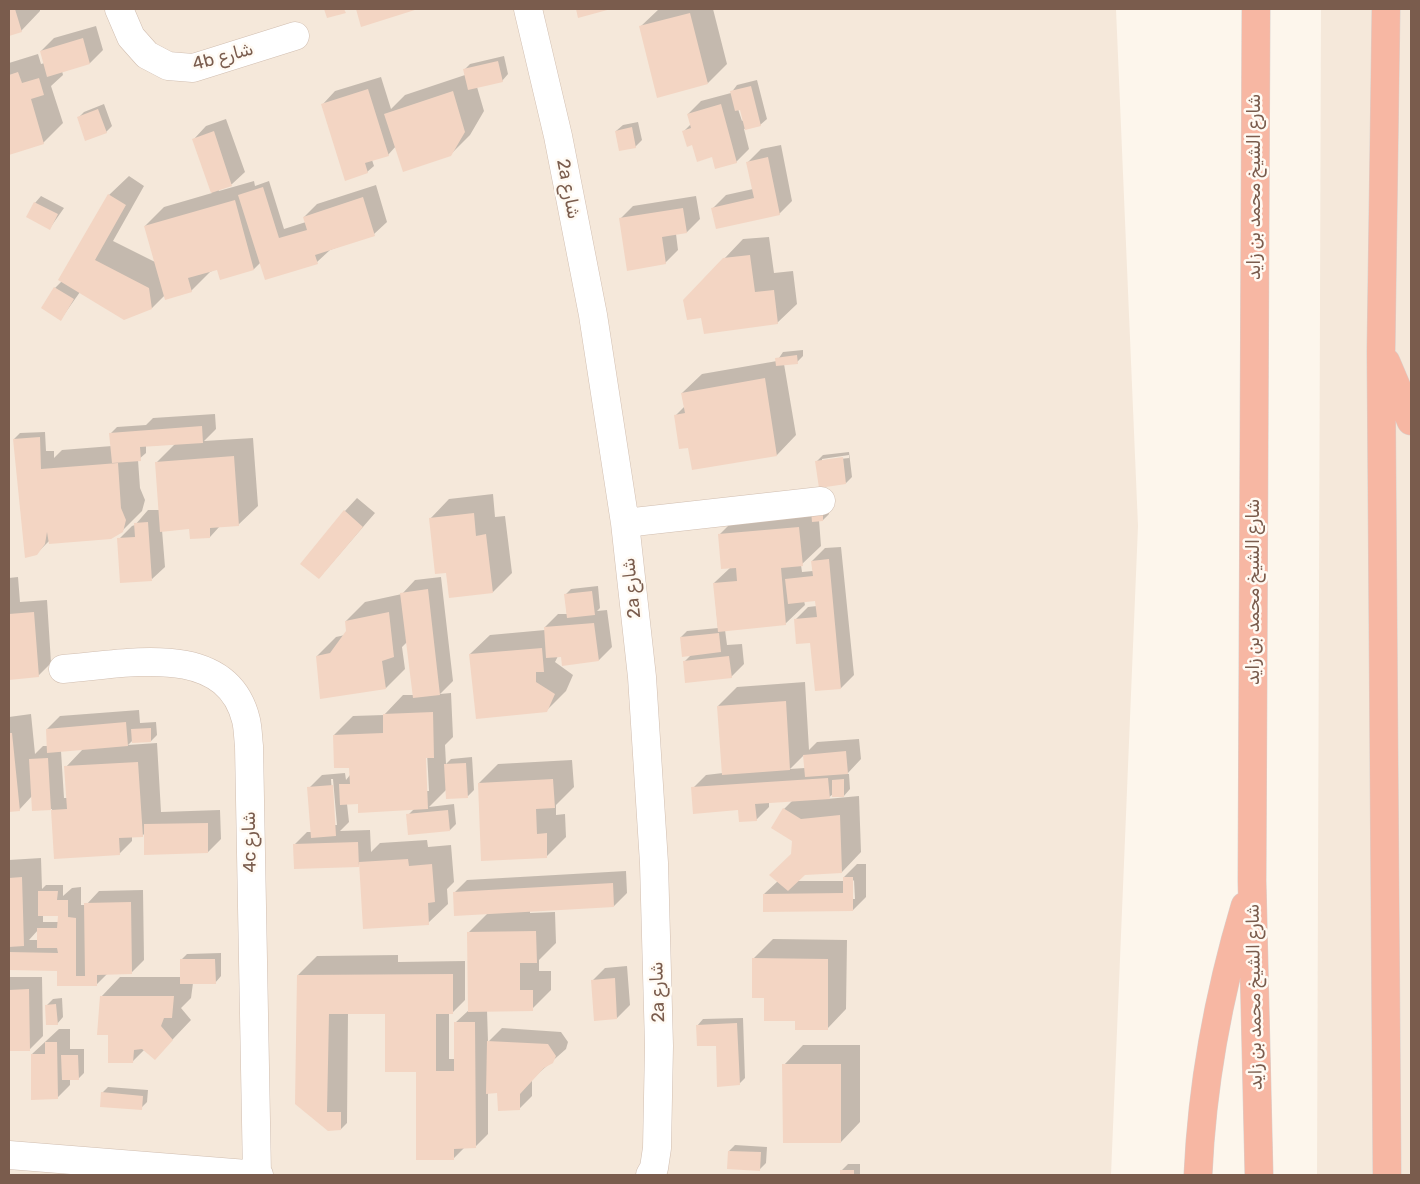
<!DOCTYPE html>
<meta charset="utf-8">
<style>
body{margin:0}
#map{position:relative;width:1420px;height:1184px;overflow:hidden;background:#fdf6ec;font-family:Rubik,sans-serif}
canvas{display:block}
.frame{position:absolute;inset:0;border:10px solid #7a5c4d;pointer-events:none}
</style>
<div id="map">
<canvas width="1420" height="1184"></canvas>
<div class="frame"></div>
</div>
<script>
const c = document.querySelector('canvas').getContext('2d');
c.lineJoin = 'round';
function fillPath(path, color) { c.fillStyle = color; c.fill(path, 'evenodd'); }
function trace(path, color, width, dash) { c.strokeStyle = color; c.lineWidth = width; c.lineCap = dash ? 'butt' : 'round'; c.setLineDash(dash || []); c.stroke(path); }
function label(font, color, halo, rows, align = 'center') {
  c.font = font + ' Rubik,Vazirmatn,sans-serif'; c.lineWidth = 5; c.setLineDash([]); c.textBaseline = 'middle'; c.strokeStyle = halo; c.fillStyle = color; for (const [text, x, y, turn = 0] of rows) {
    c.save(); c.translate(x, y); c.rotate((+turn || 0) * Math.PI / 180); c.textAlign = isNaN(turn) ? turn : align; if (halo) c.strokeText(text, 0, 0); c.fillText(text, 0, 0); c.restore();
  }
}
const residential = new Path2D(`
 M9,9H1116L1138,526L1111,1175H9Z
 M1321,9H1411V1175H1317Z`);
const shadow = new Path2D(`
 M9,9H40V11L21,31L9,34Z
 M357,9H415L362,25Z
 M659,9H713L727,64L708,83L640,27Z
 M96,26L103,50L90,63L62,71L63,75L51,86L63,123L43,143L9,153V63L38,54L41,64L45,63L41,51L54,38Z
 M504,56L508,74L502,81L477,87L484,111L470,135L450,155L396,146L388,155L372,160L374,166L367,172L323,104L335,91L381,77L391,109L405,95L465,75L464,70L470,64Z
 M757,80L767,119L760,125L744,129L749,149L736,162L713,156L693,144L684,131L691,124L688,114L701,101L731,93L737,85ZM741,108L744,120L742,121L738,109Z
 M104,104L112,126L106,132L78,118L84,112Z
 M226,119L245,172L232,184L218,189L219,191L254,181L255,186L269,181L284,229L306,222L304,217L317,204L376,185L387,222L374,234L330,250L317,262H261L254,269L220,278L218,268L210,272L191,291L165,295L152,308L80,292L61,319L55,288L62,281L109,195L129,176L144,186L113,241L155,262L145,226L164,207L212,193L194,139L206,126Z
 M638,122L642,140L635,147L616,131L623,125Z
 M781,145L792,201L779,214L713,208L726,195L753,189L748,162L761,149Z
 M41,196L64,208L50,228L35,203Z
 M696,196L700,219L687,232L676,234L678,250L665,263L620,219L633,206Z
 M769,237L774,273L793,271L797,304L777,323L724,259L743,239Z
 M803,350V356L797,362L784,364L796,435L777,455L689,447L675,416L685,406L682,393L702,374L777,361L783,352Z
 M215,414L216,429L204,441L253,438L258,506L238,525L220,526L210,537L190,528L162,530L165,567L152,579L119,539L132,526L135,525L148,510H160L157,462L175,444L146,446V453L138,460L140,488L145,500L142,511L122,531L50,540L36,554L26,557L14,439L20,433L45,432L46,451H54V458L62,450L112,446L111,433L117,427L146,425L153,418Z
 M849,452L852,477L846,483L816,462L823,455ZM849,455V458L822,461V459Z
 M493,494L495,517L505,516L512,573L493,592L447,572L430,519L449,499Z
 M357,498L375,513L319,578L345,511Z
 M828,505L829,514L823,520H819L821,546L801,565L802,572L813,571L812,561L825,548L841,547L854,675L841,688L816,690L811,642L795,620L808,607L817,606L816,600L804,601L805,605L785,624L725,630L727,645L742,644L744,664L731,677L684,662L692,654L681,637L687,631L718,628L714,583L731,567L719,535L739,515Z
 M18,577L20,602L47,600L51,663L38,676L9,679V578Z
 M441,577L453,681L440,694L451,693L453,737L445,745L446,764L451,759L472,757L474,790L468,796L447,789L429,807L454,804L456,824L450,830L408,815L414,809L359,803L347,804L349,822L340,831L370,830L371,852L380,843L427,840L428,847L451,845L454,882L447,889L448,904L428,923L360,863L358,866L294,845L307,832H312L309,788L322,775L345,773L346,780L350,775V766L334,735L353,716L384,715L403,695H414L408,641L402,647L405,669L386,688L317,656L336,637L345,635L348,631L346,621L365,602L402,594L415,580ZM425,752H427L429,791H426ZM331,779H333L337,825H334Z
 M598,586L600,608L597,611L607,610L612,647L599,660L558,656L555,662L573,675L566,691L546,711L470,654L490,635L545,630V627L558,614H567L565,595L571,589Z
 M805,682L809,750L817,742L859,739L861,759L847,774H849L850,789L843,797L833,794L827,799L859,796L861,852L842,872L804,874L796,881H844V877L857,864H866V897L853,910L764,894L778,881L792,854L794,841L784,809L793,800L769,802V807L756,820L739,809L693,788L706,775L723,773L718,706L737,687ZM804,755L805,768L790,769ZM854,880L855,899H852V882Z
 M139,710L140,723L156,722L157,735L151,741L133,740L128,745L157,743L161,812L220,810L221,839L208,852L145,833L142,836L132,837V841L119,854L55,858L52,809L33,810L32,796L19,810L9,811V717L31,714L35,754L43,746H48L47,729L60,716ZM83,749L66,767L67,798H64L61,751Z
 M572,760L574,787L556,805V815L565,814L566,837L547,856L479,783L498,764Z
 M41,858L42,889L46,885H63V896L72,888L81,887V905H86L99,891L143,890L144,960L131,973H108L96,985L59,969H9V860ZM43,915H59V922H43ZM38,930V940H29Z
 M626,871L627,893L614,906L530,910V913L555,912L556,943L539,960V971H551V990L532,1009L487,1010L488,1042L502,1028L561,1032L568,1042L566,1049L532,1079V1096L519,1109L499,1092H488V1134L475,1147H465L454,1158L417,1070L386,1013H348L347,1123L341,1129H329L298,975L317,956L398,955V962L465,961V1000L452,1013H449V1059H455V1023L469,1010L468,933L488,913L454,893L467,880Z
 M773,939L847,940L846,1009L827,1029L796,1020L753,959Z
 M221,953V976L215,983H193L191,998L181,1008L191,1020L155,1058L145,1049L133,1061L109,1034L101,997L120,977H181V960L187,954Z
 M627,966L630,1005L617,1018L592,981L605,968Z
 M9,977H42L43,1036L30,1049L9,1050Z
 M62,998L63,1017L57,1024L46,1006L53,999Z
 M743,1018L745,1078L739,1084L717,1044L697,1026L703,1019Z
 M59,1029H70V1049H84V1073L78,1079H70V1085L57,1098L32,1054Z
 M803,1045H860V1122L841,1142L784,1065Z
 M108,1087L148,1090L147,1102L141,1108L102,1093Z
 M735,1145L767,1147L766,1163L760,1169L729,1151Z
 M848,1164H860V1175H841L842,1170Z`);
const building = new Path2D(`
 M9,9H15L22,32L9,36Z
 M324,9H344L346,13L327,18Z
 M356,9H418L361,27Z
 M576,9H611L578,18Z
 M690,13L708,84L657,98L639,26Z
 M83,38L90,64L47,77L40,51Z
 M498,61L503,82L468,90L463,69Z
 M18,72L22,83L39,78L44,95L31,99L44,144L9,155V75Z
 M751,86L761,126L745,130L740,110L735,111L730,91Z
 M368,89L389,156L365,163L368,173L345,181L321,104Z
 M453,91L465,132L451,156L403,172L384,114Z
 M721,104L737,163L715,169L712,157L697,162L692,145L687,147L682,131L691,128L687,114Z
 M98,109L107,133L85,141L77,117Z
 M632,127L636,148L619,151L615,131Z
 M214,131L232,186L211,193L192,139Z
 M768,157L780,215L716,229L711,208L754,198L746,162Z
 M263,187L279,238L307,230L303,217L363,197L375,236L315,255L318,264L265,280L238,195Z
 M108,194L126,205L95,260L149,288L152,309L124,320L58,280Z
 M235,200L254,270L220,280L217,270L188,278L192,292L165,300L144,226Z
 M34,202L58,214L50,230L26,217Z
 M683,208L687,233L662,237L666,264L627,271L619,218Z
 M750,255L755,292L774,290L778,324L704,334L701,318L687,320L683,300L723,258Z
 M54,287L74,299L61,321L41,308Z
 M797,355L798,364L776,366L775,358Z
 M765,378L777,456L692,470L688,448L679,449L674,415L685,413L681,393Z
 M202,426L203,443L140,447L141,461L112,463L109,433Z
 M40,437L41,469L118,463L121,508L126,520L123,532L111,539L49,544L47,532L45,544L37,555L25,558L13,439Z
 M234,456L239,526L210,528V538L190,539L189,529L160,532L155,462Z
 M843,457L846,484L819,488L815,461Z
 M344,510L363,527L319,579L300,564Z
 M823,510V521L812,522L811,511Z
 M474,513L476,536L486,534L493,593L449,598L446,573L435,574L429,518Z
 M148,522L152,581L120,583L117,538L135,537L134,523Z
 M799,527L803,566L781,568L786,625L718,632L713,583L737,581L736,568L721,569L718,534Z
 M829,559L841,689L815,691L810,643L796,644L794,619L817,617L815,601L788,604L785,579L813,576L811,561Z
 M428,589L440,695L413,698L400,593Z
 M592,591L595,615L567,618L564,594Z
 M34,612L39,677L9,680V614Z
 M389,612L394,657L382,661L386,689L320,699L316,656L330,653L346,631L345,621Z
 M594,623L599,661L562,666L561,657L546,658L544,627Z
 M719,633L721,652L682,657L680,637Z
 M542,648L544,672H536V682L555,694L547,712L476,719L469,654Z
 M729,656L732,678L685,683L683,661Z
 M786,701L790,770L722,775L717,706Z
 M433,712L434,758H426L428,809L358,813V804L340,805L339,784H350L349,768H334L333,735L383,733V714Z
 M126,722L128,746L47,753L46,729Z
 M151,728V742L132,743L131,729Z
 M9,733H12L20,811L9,812Z
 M846,751L848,774L805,777L803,755Z
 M48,758L51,810L32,811L29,759Z
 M138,762L143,837L119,838L120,855L54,859L51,810L67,809L64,766Z
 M466,763L468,798L446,799L444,764Z
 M828,778L830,799L755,804L757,821L739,822L738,810L693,814L691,787Z
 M553,779L555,808L536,809L537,834L547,833V858L481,861L478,783Z
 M844,779V797H832V780Z
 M333,785L336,836L311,838L307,787Z
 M783,808L801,819L840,815L842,873L805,875L788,891L769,875L791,854L792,841L771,828Z
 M448,810L450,831L408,835L406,814Z
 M208,823V853L144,855V824Z
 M358,842L359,867L294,869L293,844Z
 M408,859L409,866L432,864L435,902L428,903L429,925L363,929L359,862Z
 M22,877L24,946L9,947V878Z
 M843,877H853V911L763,912V894L843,893Z
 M613,883L614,907L454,916L453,892Z
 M38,891H58L57,900H68V917L76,918V976H85L84,903L131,902L132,974L97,975V986H57V971L9,970V952L58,953L57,948H37V928H57L58,916H38Z
 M536,931L537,963H520V990H533V1011L468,1012L467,932Z
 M752,958L828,959V1030H795V1021H764V998H752Z
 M180,959H215L216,984H180Z
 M453,974V1014H436V1071H454V1022H475L476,1148L454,1149V1160H416V1072H385V1014H329L327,1112H341V1130L328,1131L295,1104L297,975Z
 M615,978L617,1019L594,1021L591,980Z
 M29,989L30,1051H9V990Z
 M100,996H174L172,1018H164L161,1026L173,1040L155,1060L142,1049L134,1050L133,1063H108V1035H97Z
 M56,1004L58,1025H46L45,1005Z
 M737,1023L740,1085L717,1087L716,1046H697L696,1025Z
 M487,1041L548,1044L556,1056L553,1063L544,1068L520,1094V1110L498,1111L497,1093L486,1094Z
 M45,1042H57L58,1099L31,1100V1054H45Z
 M61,1055H78L79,1080H62Z
 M782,1064H841V1143H783Z
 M101,1092L143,1096L142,1110L100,1107Z
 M728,1151L761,1152L760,1171L727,1169Z
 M840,1170H854V1175H840Z`);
const minor = new Path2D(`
 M119,9L131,37L147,55L168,66L193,68L295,36
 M528,9L558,136L593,315L625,523L642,677L654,863L659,1046L657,1148L654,1168L650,1175
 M625,523L821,501
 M63,669C122,665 226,639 246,720C248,728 248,738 249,746L257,1175
 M9,1155L259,1175`);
const highway = new Path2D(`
 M1256,9L1252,881L1259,1175
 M1386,9L1381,351L1387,1175
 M1386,362L1411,421
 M1198,1175C1202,1084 1219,993 1245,906`);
const streetNames = [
 ["4b شارع",223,57,-15],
 ["شارع الشيخ محمد بن زايد",1255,187,-90],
 ["2a شارع",568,189,79],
 ["2a شارع",632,588,-96],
 ["شارع الشيخ محمد بن زايد",1254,592,-90],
 ["4c شارع",250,842,-91],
 ["2a شارع",658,992,-92],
 ["شارع الشيخ محمد بن زايد",1255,997,-91]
];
fillPath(residential, '#f5e8da');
fillPath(shadow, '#0003');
fillPath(building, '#f3d5c3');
trace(minor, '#d1beb0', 29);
trace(highway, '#dad1cd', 29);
trace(minor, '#fff', 28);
trace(highway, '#f7b7a3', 28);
label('18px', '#7a5c4d', '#fffaf3', streetNames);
</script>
